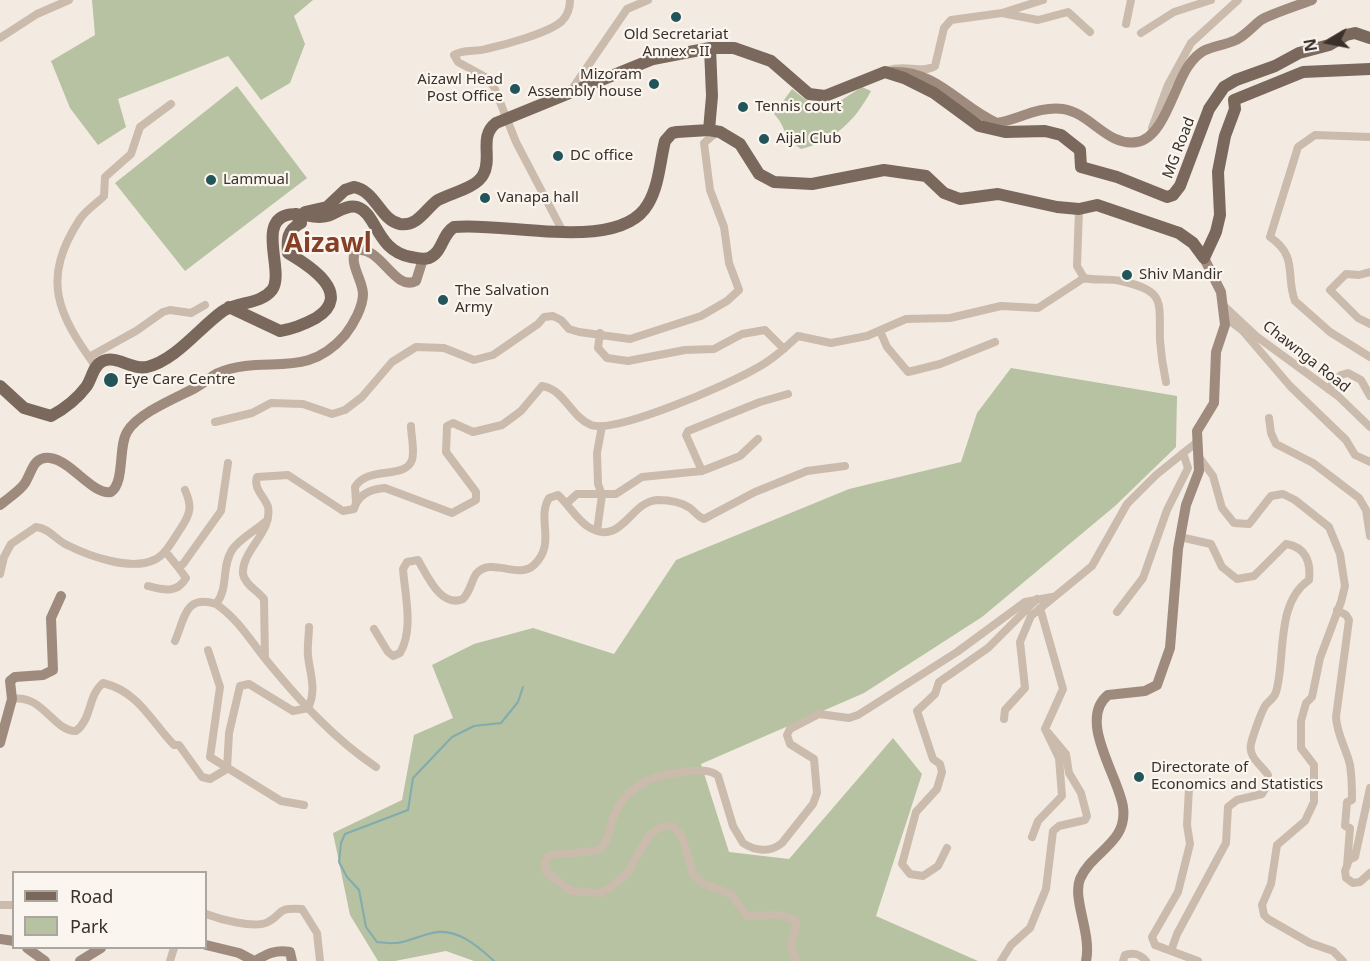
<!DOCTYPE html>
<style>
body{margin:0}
#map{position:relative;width:1370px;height:961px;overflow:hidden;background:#f3ebe1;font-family:"Noto Sans",sans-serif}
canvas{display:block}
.legend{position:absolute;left:12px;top:871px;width:195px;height:78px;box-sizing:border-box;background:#faf5ee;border:2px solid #ada6a0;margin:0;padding:8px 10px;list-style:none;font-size:18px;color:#3a302b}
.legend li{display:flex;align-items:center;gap:12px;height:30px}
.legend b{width:30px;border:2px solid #ada6a0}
.north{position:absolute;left:1298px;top:12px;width:60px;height:60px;-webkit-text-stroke:4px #faf5ee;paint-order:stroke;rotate:260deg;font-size:16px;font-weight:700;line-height:24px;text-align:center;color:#3a302b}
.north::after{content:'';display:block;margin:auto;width:21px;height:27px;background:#3a302b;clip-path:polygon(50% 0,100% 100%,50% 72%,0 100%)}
</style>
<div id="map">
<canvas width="1370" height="961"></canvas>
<ul class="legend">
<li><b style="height:8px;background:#7b685d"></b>Road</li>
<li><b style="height:16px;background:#b6c2a1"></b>Park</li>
</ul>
<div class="north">N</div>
</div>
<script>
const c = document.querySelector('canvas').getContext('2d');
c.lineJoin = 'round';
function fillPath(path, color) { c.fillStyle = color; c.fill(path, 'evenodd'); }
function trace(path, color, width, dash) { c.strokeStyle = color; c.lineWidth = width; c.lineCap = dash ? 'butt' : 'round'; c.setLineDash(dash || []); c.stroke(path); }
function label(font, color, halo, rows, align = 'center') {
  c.font = font + ' "Noto Sans",sans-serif'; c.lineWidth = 4.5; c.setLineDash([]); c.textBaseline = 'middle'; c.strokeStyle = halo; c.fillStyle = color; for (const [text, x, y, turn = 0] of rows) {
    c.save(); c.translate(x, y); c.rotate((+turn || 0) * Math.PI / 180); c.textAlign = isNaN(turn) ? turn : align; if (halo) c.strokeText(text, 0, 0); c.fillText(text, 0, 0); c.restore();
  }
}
const green = new Path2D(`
 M92,0H313L294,16L305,44L290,83L261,100L228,56L118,99L126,127L98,145L70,108L51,61L95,35Z
 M237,86L307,178L185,271L115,183Z
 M862,87L871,91C854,122 835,140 801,149C781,136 787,127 774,114L792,89C825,116 827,109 862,87Z
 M1011,368L1177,396L1176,447L1115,506L982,617L864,693L701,764L729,852L789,859L893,738L922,774L876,916L978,961H474L446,951L395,961H378L350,915L333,833L402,800L414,735L453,718L432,665L474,644L533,628L614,654L676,560L849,489L961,462L977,413Z`);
const stream = new Path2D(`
 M494,961C478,946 456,927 432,933C407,939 405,946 377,942L366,927L359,890L347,877L339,862L341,843L345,834L408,810L413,778L452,737L474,726L501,723L518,702L523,687`);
const street = new Path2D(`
 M1002,13L1038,20L1068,12L1090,32
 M1126,24L1131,0
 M1141,33L1174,12L1211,0
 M0,38L37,14L69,0
 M889,70C905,64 922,74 935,66L944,28L951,20L1002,13L1043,0
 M570,92L627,9L648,0
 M1152,128L1168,85L1191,43L1238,0
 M1370,137L1315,135L1298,147L1270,237C1299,257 1285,276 1295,301L1330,332L1370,357
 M1079,209L1077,266L1084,278C1096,281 1108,278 1121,281C1166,291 1159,301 1160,340C1161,354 1163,368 1166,382
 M562,230L516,142L494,87L487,78L458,62L454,55C462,49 476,52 486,49C504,45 549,33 562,21C568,15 570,9 570,0
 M1370,272L1359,275L1346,274L1330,290L1358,318L1370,324
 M1225,307L1256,336L1338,396L1370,427
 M1226,318L1242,330L1290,386L1346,440L1355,455L1370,462
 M880,331L887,347L908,372L940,364L995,342
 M600,333L598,348L607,358L628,361L685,350L714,349L742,334L765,330L784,349
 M89,357L136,331L163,312L170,310L191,313L205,305
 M96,367C58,314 40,280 80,219C86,210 96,204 104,196L105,177L131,154L140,127L171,104
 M1328,389L1341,375L1348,373L1361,380L1370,396
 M1269,418L1271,433L1276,444L1313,463L1359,498L1366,510L1370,536
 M215,422L252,413L271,403L303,404L332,414L345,410L362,397L392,362L416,347L444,348L474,360L493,355L538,324L544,317L553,316L561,320L569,329L579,332L630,339L701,316L727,301L739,290L729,263L724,227L710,190L704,143L718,131
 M1199,457L1213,476L1222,508L1234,523L1249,524L1271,496L1283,494L1295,500L1329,527L1340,554L1345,586L1341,602L1320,658L1312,697L1306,703L1301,721V748L1314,765V802L1305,821L1277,845L1271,884L1262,905L1264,915L1268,919L1310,943L1333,951L1343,961
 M702,471L686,435L688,431L760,402L788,394
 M356,502L355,487C368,465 405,480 412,460C415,450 411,436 411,426
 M567,503L577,494H616L642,477L702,471L740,456L758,439
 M265,522C255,531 239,539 232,550C221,567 229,588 216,604C238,619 250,640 267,661C300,701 333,738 376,767
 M597,531L602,495L598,484L597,453L602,426
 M1180,537L1211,544L1222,567L1237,579L1254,576L1286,544C1306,547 1311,562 1309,580C1275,603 1286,659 1276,692C1274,699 1269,700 1265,706C1261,713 1253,735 1251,744C1248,758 1262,765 1268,775V784L1262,794L1237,800L1228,807L1226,843L1177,934L1171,951L1198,961
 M165,551L178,567L183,564L221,511L228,463
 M0,574L4,557L11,544L36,527C49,528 56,540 67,545C89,556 130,571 154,560C166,555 174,538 181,528C191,513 192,506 185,490
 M148,586C163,590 177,594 186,578L178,567
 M1337,610L1346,615L1349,620L1336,717C1337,735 1346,748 1350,765C1352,777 1352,788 1352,800L1347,802L1345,826L1350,828L1347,866
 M1117,612L1143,578L1167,510L1188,468L1183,453
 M374,629L388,652L393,656L400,653C414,629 405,596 403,569L407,562L418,560C428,577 441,608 463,599C470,592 471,582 476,574C491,556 518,580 534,565C557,543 536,519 549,498L558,495C568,504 576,518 587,526C622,549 629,501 658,500C668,500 681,502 690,508C695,512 697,516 704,519L755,492L807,471L845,466
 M175,641C185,618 185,594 216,604
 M208,650L220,687L210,757L281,801L304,805
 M265,658L264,599C257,590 245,585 243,574C241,551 273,532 268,507C265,497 253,489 257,477L288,475L343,511L354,509C358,494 371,489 385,488L452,513L476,500V492L446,452L447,426L453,423L473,432L502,425L521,411L542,386C564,389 571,417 591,425C616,434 729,384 755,369C771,361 785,348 798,336L831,343L867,336L906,319L950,318L1001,306L1038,308L1084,278
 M12,699C42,693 54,732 76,731C92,719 88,695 103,683C139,692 150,720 174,745H179L202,777L210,779L227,769L229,733L240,686L249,684L293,711L308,708C317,690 310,674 308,656C307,647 309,636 309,627
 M1004,719L1005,710L1025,688L1020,642L1031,616L1092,566L1127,504L1156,475L1197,442
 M1370,788L1355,857L1349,860L1345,871L1346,878L1353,883L1360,882L1370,873
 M1032,837L1038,821L1062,796L1059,758L1045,729L1063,689L1040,608
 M947,848L938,866L923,876L910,874L902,864L916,812L937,789L942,772L940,764L933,759L917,711L935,694L939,682L988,648L1037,599
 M0,905H14
 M206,914C219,919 254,929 268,922C284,914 275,907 302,909L317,933L320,961
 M1171,951L1155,945L1152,937L1178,892L1190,844L1187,825L1189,788
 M170,961L174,948
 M796,961L791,945L796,926L795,920L780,915L747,916L731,894L704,884L693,874L682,836L674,827C650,820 640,853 630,869C625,878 610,888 600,893L571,891L546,872L545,861L550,855L594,851L602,848C608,840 610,828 613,818C624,787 652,775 682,772C694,771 709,768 718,776L733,826L743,843C755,851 770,853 782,843L813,804L817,793L814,759L790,744L787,735L790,729L819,714L849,718L858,715L957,652L1025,602L1052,597
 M1001,961L1011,945L1030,928L1046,889L1053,831L1059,826L1085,820L1087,816L1081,793L1069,773L1066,754L1045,729
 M1123,961L1125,955C1134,952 1140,954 1146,961`);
const secondary = new Path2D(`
 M892,72C937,70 959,106 997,123C1019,119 1039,106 1063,109C1091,113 1107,147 1137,142C1164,138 1174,85 1189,65C1204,44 1215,49 1236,40C1246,35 1252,27 1261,20C1268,15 1301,4 1312,0
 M0,505C8,498 20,491 25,483C32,472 33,456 50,458C72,461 92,495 111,492C125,482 118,447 127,432C138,413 176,398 195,388C203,384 210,377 218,373C266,353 304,382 345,335C353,325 363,307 363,294C363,280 348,263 356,250C381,245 394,292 416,281L423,259
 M0,743L12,699L10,681L15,677L43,675L53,670L51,618L61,596
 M0,939L14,941
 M206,945L239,953L254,961
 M27,948L45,961
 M80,961L101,948
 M255,961C267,954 276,949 290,952L292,961
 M1086,961C1092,934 1072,899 1080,879C1092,851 1128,843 1123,807C1119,777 1077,720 1108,695L1145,691L1157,685L1170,648L1178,549L1186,505L1199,471L1197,431L1214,403L1216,352L1225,325L1221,292L1204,258`);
const primary = new Path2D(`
 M709,130L712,96L710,48
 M305,212L327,207L345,190L354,187C376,191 380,220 400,224C418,227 426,208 438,200C451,193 476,188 483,175C493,158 478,137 496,123L653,59L710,48H734L771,61L809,94L825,96L885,72L904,78L934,93L979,126L1005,132L1045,131L1061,135L1080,150L1081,167L1117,177L1167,197L1173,195L1180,186L1209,109L1224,87L1236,80L1275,66L1299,53L1329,45L1346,35L1355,33L1370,38
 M1204,258L1216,232L1220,215L1218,172L1225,136L1235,109L1234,100L1303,72L1370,69
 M229,307L280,331C293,329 305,324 316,318C354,294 310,266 288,253C287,239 287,230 301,223L296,214
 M0,386L24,408L51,416C64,409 77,399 86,387C92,379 93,365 103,361C117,355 131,370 147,367C176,360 199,328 223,311C238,301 260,305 272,290C285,273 257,223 287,215C300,211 313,220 327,216C336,214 346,204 357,207C377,213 376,251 411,257C417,258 423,260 429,258C443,252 442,234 454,227C504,221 620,254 648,204C659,186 660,161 665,141L672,133L677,132L709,130L720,132L740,144L759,174L774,182L812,184L884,170L926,176L944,193L960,199L998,194L1057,207L1079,209L1097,205L1179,233L1193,243L1204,258`);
const markers = [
 [676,17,6,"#22555a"],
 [654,84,6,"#22555a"],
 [515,89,6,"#22555a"],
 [743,107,6,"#22555a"],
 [764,139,6,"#22555a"],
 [558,156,6,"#22555a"],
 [211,180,6,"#22555a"],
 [485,198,6,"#22555a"],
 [1127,275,6,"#22555a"],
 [443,300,6,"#22555a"],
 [111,380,8,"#22555a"],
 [1139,777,6,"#22555a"]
];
const poiNames = [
 ["Old Secretariat",676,35,"center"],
 ["Annex - II",676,52,"center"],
 ["Mizoram",642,75,"right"],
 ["Assembly house",642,92,"right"],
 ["Aizawl Head",503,80,"right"],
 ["Post Office",503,97,"right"],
 ["Tennis court",755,107],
 ["Aijal Club",776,139],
 ["DC office",570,156],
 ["Lammual",223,180],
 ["Vanapa hall",497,198],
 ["Shiv Mandir",1139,275],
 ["The Salvation",455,291],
 ["Army",455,308],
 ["Eye Care Centre",124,380],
 ["Directorate of",1151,768],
 ["Economics and Statistics",1151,785]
];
const streetNames = [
 ["MG Road",1179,148,-69],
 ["Chawnga Road",1306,357,38]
];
const townNames = [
 ["Aizawl",328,244]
];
fillPath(green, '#b6c2a1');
trace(stream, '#81acaf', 2);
trace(street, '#cbbbad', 8);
trace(secondary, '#9f8b7e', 10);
trace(primary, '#7b685d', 12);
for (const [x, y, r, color] of markers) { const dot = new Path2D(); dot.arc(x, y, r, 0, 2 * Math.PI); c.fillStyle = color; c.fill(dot); trace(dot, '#faf5ee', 2); }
label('15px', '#3a302b', '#faf5ee', poiNames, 'left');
label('15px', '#3a302b', '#faf5ee', streetNames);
label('bold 27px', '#864027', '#faf5ee', townNames);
</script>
